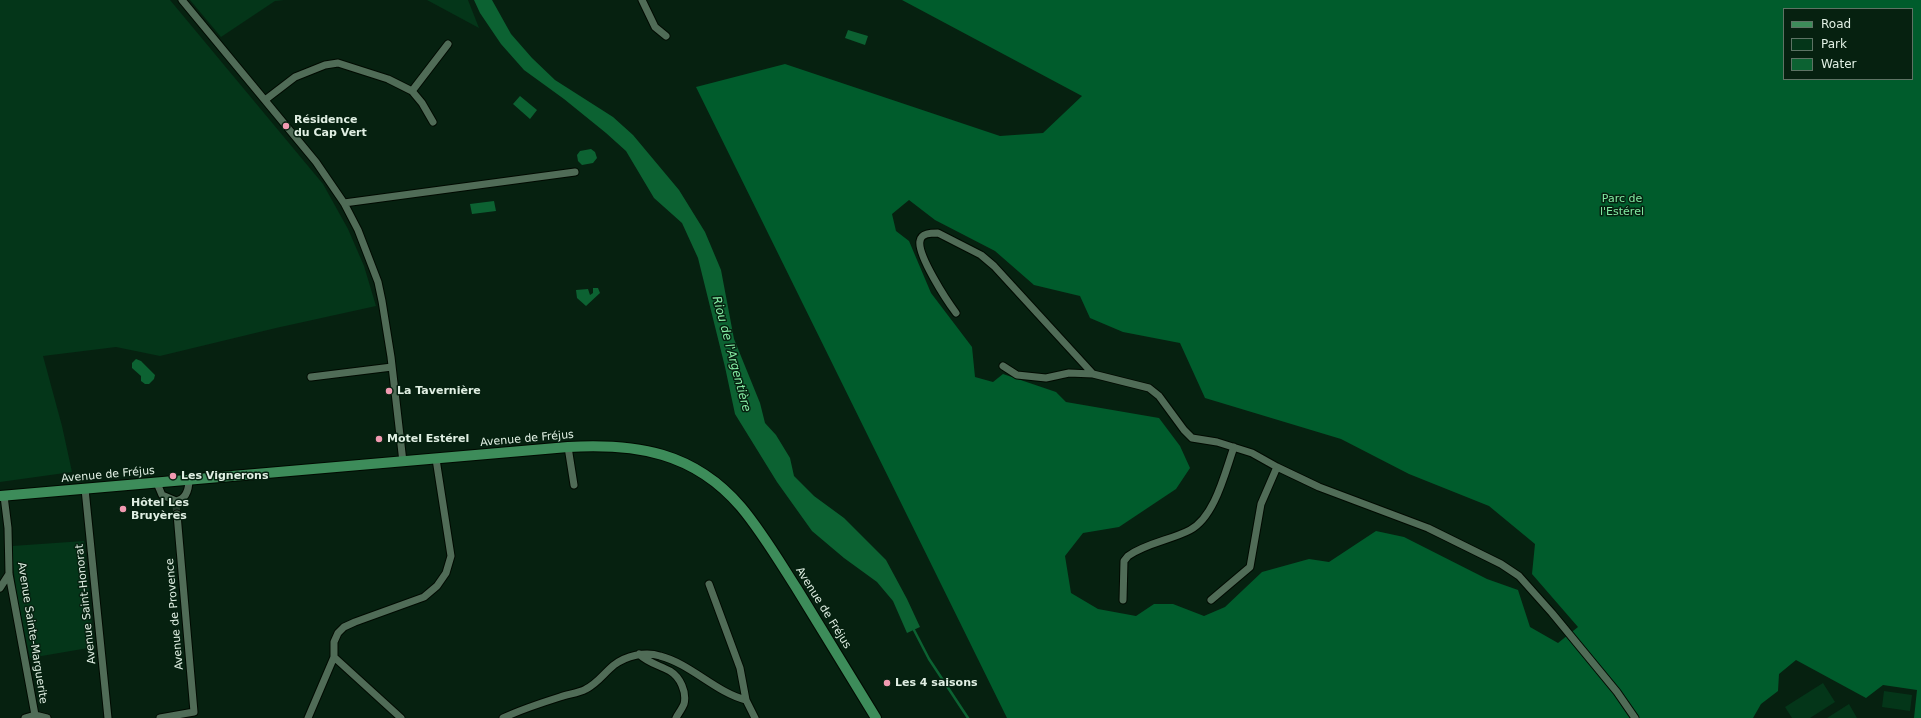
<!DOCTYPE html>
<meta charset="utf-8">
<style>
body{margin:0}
#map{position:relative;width:1921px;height:718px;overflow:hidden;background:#062110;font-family:"DejaVu Sans",sans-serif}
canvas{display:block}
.legend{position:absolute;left:1783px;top:8px;width:130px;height:72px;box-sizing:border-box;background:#062110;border:1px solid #5d7364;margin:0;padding:5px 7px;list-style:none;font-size:12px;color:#e0efe3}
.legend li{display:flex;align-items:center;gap:8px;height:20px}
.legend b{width:20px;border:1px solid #5d7364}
</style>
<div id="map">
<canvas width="1921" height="718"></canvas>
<ul class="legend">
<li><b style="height:5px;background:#3d8c5a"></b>Road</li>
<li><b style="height:11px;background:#043619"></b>Park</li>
<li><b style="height:11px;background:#0c6232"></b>Water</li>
</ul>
</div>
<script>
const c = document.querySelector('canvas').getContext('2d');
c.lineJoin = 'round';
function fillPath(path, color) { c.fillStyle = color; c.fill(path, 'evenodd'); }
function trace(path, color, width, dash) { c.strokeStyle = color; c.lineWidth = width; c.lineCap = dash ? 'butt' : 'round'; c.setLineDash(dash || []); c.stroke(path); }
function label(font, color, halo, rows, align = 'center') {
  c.font = font + ' "DejaVu Sans",sans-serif'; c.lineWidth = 3; c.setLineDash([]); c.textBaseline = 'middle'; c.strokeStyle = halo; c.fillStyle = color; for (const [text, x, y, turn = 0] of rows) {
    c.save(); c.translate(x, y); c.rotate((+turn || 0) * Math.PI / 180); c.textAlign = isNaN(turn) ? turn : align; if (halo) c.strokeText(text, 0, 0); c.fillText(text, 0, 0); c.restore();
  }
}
const green = new Path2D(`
 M0,0H170L323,184L348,229L364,266L376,306L276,328L160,356L116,347L43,356L62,426L72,472L0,482Z
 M190,0H284L275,1L221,37Z
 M427,0H468L479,28Z
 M84,541L94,647L30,658C22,621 13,584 12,546Z
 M1823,683L1835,702L1810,718H1792L1785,707Z
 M1884,691L1912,695L1910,711L1882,707Z
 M1849,704L1857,718H1827Z`);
const forest = new Path2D(`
 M902,0H1921V718H1914L1917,690L1883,685L1866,698L1796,660L1779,674L1778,691L1761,704L1753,718H1007L696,87L785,64L1000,136L1043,133L1082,96ZM1784,9H1912V79H1784ZM909,200L935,220L995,251L1034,285L1080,296L1090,318L1123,332L1180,343L1205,398L1341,439L1409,474L1489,506L1535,544L1532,574L1578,627L1558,643L1530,627L1518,590L1487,579L1404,537L1376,531L1329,562L1309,559L1262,572L1225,607L1204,616L1173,604H1154L1136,616L1098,609L1071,593L1065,556L1083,533L1119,527L1176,489L1190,468L1180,446L1159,418L1066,402L1056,392L1003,374L993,382L975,377L972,347L931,293L909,241L896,231L892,214Z`);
const water = new Path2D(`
 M474,0H492L511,34L532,58L555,80L613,117L633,135L679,190L705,232L721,270L734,339L760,403L765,423L776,435L790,458L794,476L814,496L844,518L886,560L907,599L920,627L907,633L893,601L877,582L844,558L812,531L777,482L735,414L725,367L698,258L682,223L654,198L626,151L606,133L564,99L524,70L501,44L480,13Z
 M848,30L868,36L865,45L845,38Z
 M520,96L537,110L530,119L513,104Z
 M591,149L595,152L597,158L593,163L582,165L578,161L577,155L580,151Z
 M494,201L496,211L472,214L470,204Z
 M593,288H598L600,293L586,306L577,298L576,290L588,289L590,295L593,293Z
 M136,359L141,361L155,375L154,379L149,384H145L141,381V376L132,368V363Z`);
const stream = new Path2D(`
 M914,630L929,659L968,718`);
const minorTunnel = new Path2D(`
 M176,506L177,514`);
const minor = new Path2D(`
 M182,0L316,162L344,203L358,230L378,282L382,301L391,357L403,462
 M642,0L655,27L666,36
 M412,91L448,44
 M265,100L295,77L325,65L338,63L388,79L412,91L422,103L433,122
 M344,203L575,172
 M956,313C947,301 917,255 920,241C921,233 931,233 938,233L981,255L994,266L1093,374
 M1003,366L1017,375L1046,378L1069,373L1093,374L1149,388L1159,396L1184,430L1192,438L1217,442L1252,453L1277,467L1319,487L1428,528L1501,564L1519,576L1552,613L1617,692L1635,718
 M311,377L392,367
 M568,447L574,485
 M157,483L162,495L176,501C187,499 189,489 189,479
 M85,489L108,718
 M4,496L8,528L9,574L35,715L25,718
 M709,584L740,668L746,700
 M0,588L9,574
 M1123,600L1124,561L1128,556C1146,543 1171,540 1190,530C1215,517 1225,472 1234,447
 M1211,600L1250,567L1261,504L1277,467
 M639,654C648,663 659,665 670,671C680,677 687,692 684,704C682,709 678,714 676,718
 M334,657L401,718
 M35,715L47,718
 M160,718L194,712L177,514
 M308,718L334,657V642L338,633L344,627L355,622L424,597L437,586L446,573L451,556L436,459
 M503,718C522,709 541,703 560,697C569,694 579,693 586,689C598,683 604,673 614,665C626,656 645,651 660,656C691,664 715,692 746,700L755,718`);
const primary = new Path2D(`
 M0,496L568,447C636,443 694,452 741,507C762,532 779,561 797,589C823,632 850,675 876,718`);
const markers = [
 [286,126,4,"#f19ab1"],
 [389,391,4,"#f19ab1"],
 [379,439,4,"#f19ab1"],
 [173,476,4,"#f19ab1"],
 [123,509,4,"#f19ab1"],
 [887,683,4,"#f19ab1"]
];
const poiNames = [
 ["Résidence",294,120],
 ["du Cap Vert",294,133],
 ["La Tavernière",397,391],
 ["Motel Estérel",387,439],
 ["Les Vignerons",181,476],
 ["Hôtel Les",131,503],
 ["Bruyères",131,516],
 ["Les 4 saisons",895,683]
];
const parkNames = [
 ["Parc de",1622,199],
 ["l'Estérel",1622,212]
];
const streetNames = [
 ["Avenue de Fréjus",527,439,-5],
 ["Avenue de Fréjus",108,475,-5],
 ["Avenue Saint-Honorat",86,604,-96],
 ["Avenue de Fréjus",823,608,58],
 ["Avenue de Provence",175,614,-95],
 ["Avenue Sainte-Marguerite",32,633,81]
];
const waterNames = [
 ["Riou de l'Argentière",731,354,75]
];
fillPath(green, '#043619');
fillPath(forest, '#005c2c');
fillPath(water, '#0c6232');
trace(stream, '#0c6232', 2.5);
trace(minorTunnel, '#274030', 7, [7, 3.5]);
trace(minor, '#000a01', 9);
trace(primary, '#000a01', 12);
trace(minor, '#506c57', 7);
trace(primary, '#3d8c5a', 10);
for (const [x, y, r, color] of markers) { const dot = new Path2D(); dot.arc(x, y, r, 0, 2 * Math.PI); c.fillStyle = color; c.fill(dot); trace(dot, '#062110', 1.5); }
label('bold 11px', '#e0efe3', '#062110', poiNames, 'left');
label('11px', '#82e9a2', '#062110', parkNames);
label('11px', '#e0efe3', '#062110', streetNames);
label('italic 12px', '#85eca4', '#062110', waterNames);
</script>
